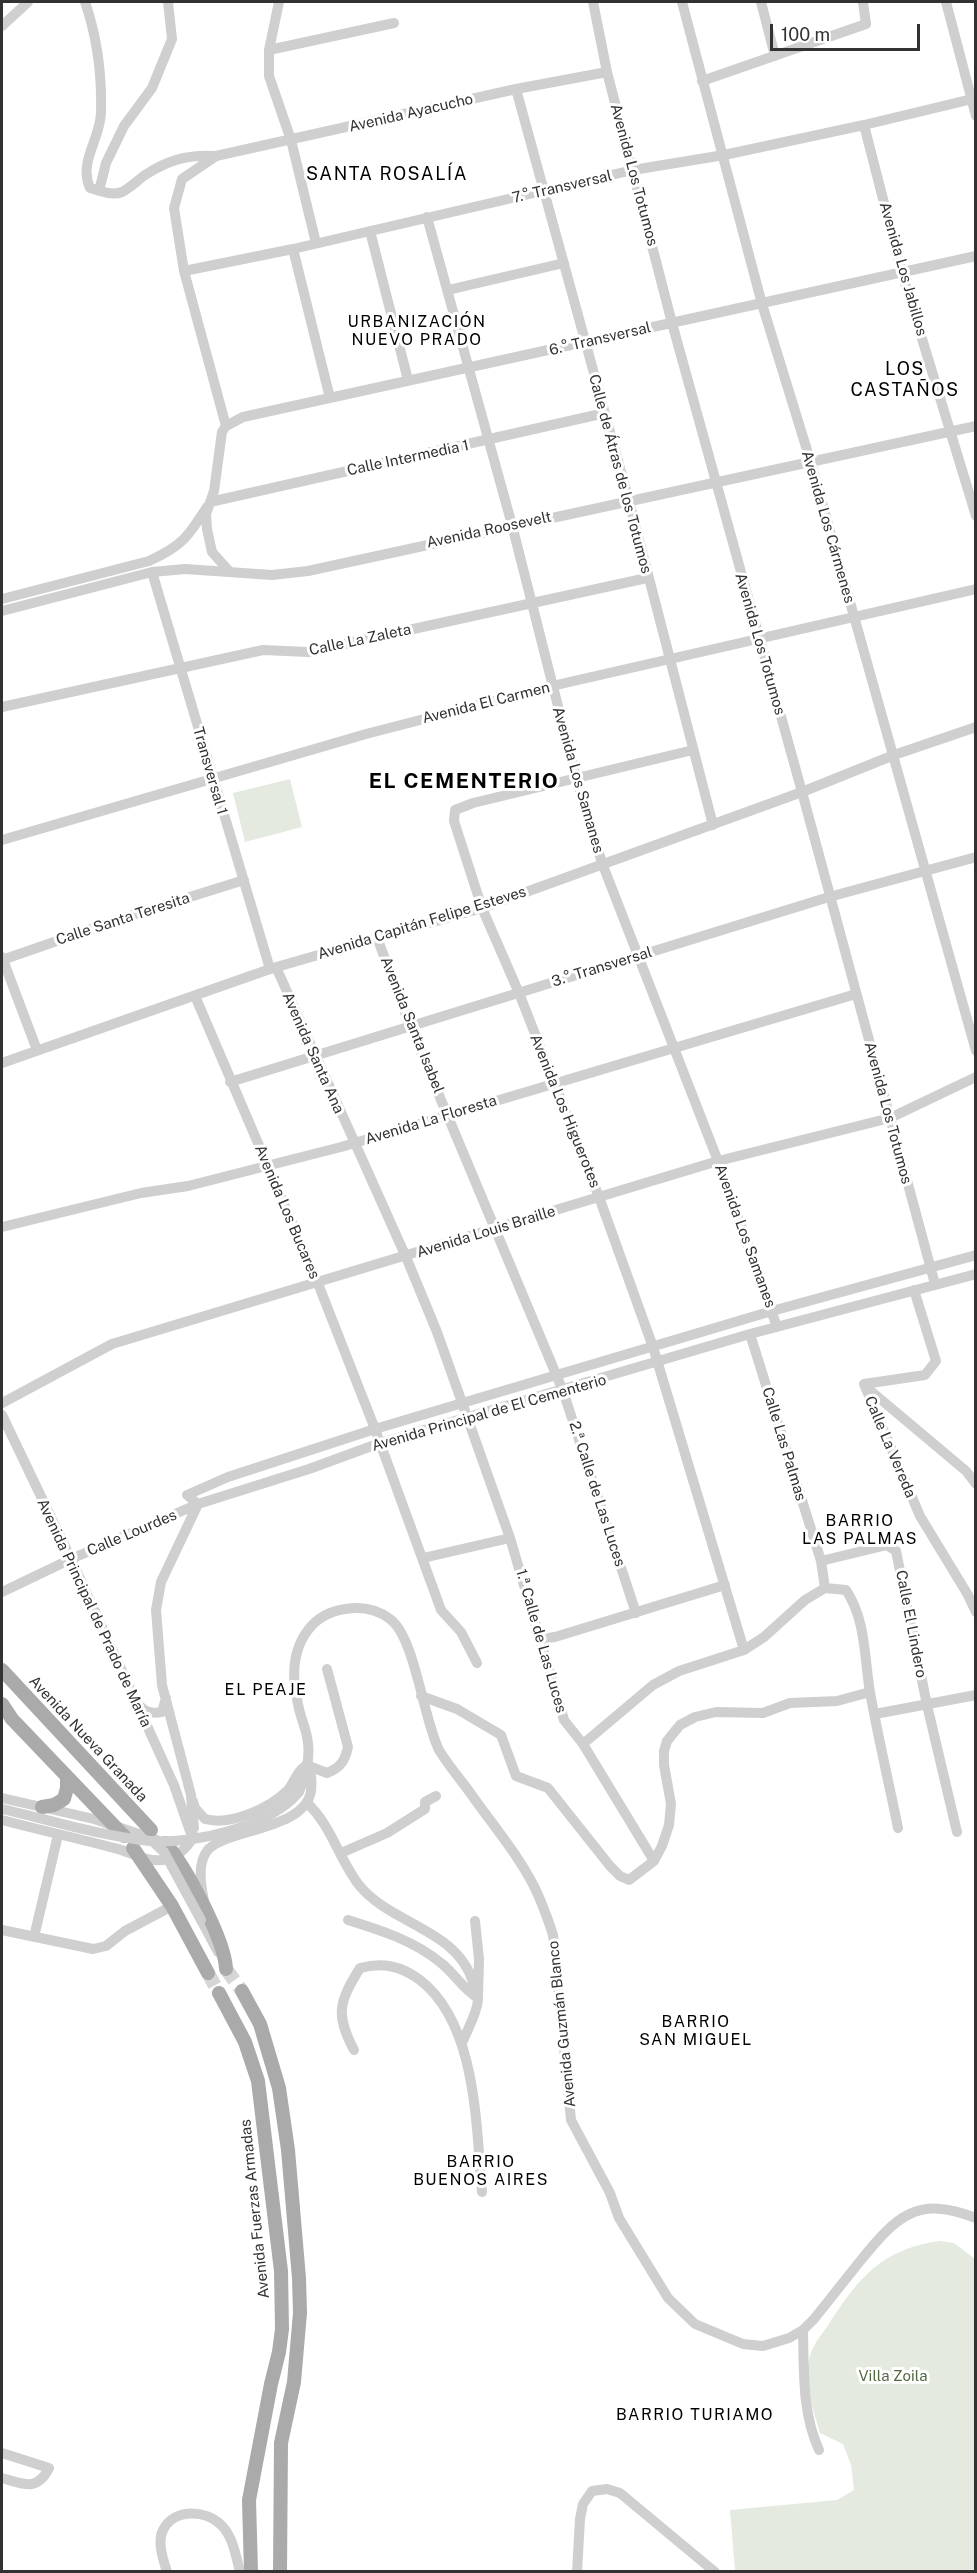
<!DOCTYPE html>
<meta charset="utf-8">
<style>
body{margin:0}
#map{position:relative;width:977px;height:2573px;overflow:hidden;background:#fff;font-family:"Public Sans",sans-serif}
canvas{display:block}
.frame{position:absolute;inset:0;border:3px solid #323232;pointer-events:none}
.scale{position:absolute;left:770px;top:24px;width:150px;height:27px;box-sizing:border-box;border:3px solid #323232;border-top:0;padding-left:8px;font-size:18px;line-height:21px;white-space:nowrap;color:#323232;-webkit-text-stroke:4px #fff;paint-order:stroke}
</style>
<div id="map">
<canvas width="977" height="2573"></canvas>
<div class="frame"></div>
<div class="scale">100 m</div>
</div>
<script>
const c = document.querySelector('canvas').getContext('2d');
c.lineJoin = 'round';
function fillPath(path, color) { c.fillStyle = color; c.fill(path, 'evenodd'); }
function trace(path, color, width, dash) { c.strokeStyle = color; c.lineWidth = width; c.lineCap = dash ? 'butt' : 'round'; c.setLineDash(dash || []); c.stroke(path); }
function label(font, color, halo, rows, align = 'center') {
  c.font = font + ' "Public Sans",sans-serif'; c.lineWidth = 6; c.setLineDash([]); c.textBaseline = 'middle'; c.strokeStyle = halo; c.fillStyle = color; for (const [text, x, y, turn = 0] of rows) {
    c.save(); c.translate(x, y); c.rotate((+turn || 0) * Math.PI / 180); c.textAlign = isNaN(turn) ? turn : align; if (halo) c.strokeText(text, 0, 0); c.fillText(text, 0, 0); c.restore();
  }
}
const green = new Path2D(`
 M290,779L302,827L245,842L233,793Z
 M939,2241L954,2243L975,2259V2571H735L730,2510L837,2500L854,2490L851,2465L843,2444L820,2433C813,2408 804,2386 809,2360C810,2348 822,2334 829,2324C858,2278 882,2249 939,2241Z`);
const majorTunnel = new Path2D(`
 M226,1969L242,1991
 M208,1973L219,1993`);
const minor = new Path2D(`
 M85,2C97,37 102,74 101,112C101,138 78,162 90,188C100,191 112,196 122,192C130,188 138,180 145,175C168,160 189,154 216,156L516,89L607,72
 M279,2L269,50V76L291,140L316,243
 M593,2L607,72L672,323L802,792L935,1284
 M682,2L762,304L811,463L976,1051
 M761,2L775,56
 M946,2L976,116
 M2,26L28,2
 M269,50L394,23
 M702,81L866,24L863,2
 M516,89L629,501L713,825
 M864,125L902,273L976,516
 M216,156L182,179L174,208L184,271L226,426L222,432L214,491L206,514L207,529L212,552L229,571
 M99,191L106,163L124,126L152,88L172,39L168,2
 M427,217L512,525L576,777L602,863L718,1161L777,1327
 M370,231L408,380
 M293,249L330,398
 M184,271L293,249L633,170L724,155L864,125L976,98
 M448,290L564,263
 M226,426L243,417L976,256
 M210,502L605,413
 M152,572L270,969
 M2,599L149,561C182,546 188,537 207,507
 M2,611L152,572L185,569L272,575L308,571L976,426
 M2,707L263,650L308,652L647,578
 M693,750L473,803L455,810L454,821L482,908L519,993L599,1197L653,1347L744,1650
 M2,840L366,734L552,686L976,589
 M378,940L410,1026L563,1391L636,1613
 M2,957L37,1050
 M2,960L126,917L244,880
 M276,967L406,1257L437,1332L510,1538L564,1720L583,1744L654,1861
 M195,996L317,1281L375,1429L441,1610L461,1632L477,1663
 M2,1063L273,968L482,908L802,792L894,755L976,727
 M230,1082L829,897L976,857
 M2,1227L141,1193L188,1186L341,1147L856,994
 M914,1290L936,1361L925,1375L864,1384L920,1516L968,1595L976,1612
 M750,1334L821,1561L825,1588
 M866,1387L966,1471L976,1484
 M2,1403L112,1344L718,1161L890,1118L976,1077
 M2,1415L71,1559L174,1785L190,1831
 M423,1558L510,1538
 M821,1561L887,1545L896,1551L927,1705L957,1832
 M2,1592L71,1559L198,1504L187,1495L228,1477L375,1429L772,1311L976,1255
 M540,1639L555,1637L725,1585
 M421,1696L457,1709L501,1735L516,1776L548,1788L610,1866L620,1876L629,1880L654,1861L662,1846L669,1825L671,1804L664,1765V1751L667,1741L680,1725L695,1717L716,1712L763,1713L790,1703L837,1701L870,1692
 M138,1704C145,1712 151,1714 162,1712L166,1698
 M875,1714L976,1695
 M583,1744L653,1685L679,1671L744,1650L764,1637L805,1600L825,1588L846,1590C866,1620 864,1656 870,1692C878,1737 889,1783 898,1828
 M306,1765L327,1773C340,1768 345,1761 348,1747L327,1669
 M299,1792C305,1778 310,1759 308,1743C307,1730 300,1717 298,1704C292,1679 292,1651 308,1630C326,1606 366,1601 390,1619C415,1637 423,1718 439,1750C448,1765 461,1780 471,1794C494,1827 523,1860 539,1897C544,1909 549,1922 553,1935L571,2120L610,2193L619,2218L668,2298L695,2324L743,2344L763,2346L789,2338L803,2330L814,2319C830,2299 845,2280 861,2260C897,2216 917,2195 976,2218
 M2,1798L94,1819L157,1840
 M193,1801L195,1808L205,1819C231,1826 270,1808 288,1790C294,1783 296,1773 304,1767
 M307,1803C331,1825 339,1859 359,1885C390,1924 457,1929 473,1982C475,1987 478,1994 478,2000C477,2014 467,2030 462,2043
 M2,1820C39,1830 77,1838 114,1848C132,1852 144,1862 163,1860C178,1858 187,1848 194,1836
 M194,1828L191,1795L162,1685L156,1610L161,1582L198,1504L309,1469L380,1443L750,1334L976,1274
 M341,1853L387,1833L425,1809V1802L436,1796
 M204,1901C201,1886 197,1864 207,1851C223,1829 305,1831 311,1791C312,1781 312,1774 306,1765
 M201,1920L218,1952
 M348,1920C380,1930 415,1941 441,1963C455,1974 463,1989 478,1998L479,1959L475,1921
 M2,1930L93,1949L106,1946L125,1931L172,1906
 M34,1937L58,1835
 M354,2050C335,2014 339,2002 360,1968C383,1962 401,1966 420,1980C477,2024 476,2126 482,2192
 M803,2330C804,2371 802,2413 819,2450
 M2,2453L49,2468C37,2492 23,2484 2,2478
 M167,2572C163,2559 157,2542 163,2530C174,2508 205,2510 220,2524C233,2535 236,2557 240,2572
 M577,2572L580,2519L583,2504L592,2491L607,2489L620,2493L715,2572`);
const major = new Path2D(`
 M2,1670L151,1830
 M2,1704L12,1719L124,1836
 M42,1807L54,1805L64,1799L67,1788V1777
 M165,1843C185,1865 225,1940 226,1969
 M133,1848L172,1906L208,1973
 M242,1991L260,2024L279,2088L288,2150L299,2278L300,2313L294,2382L281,2443L280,2572
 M219,1993L245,2042L258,2081L281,2271L282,2329L279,2352L271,2384L249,2500L251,2572`);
const minorBridge = new Path2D(`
 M2,1809C50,1820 100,1836 150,1841C192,1845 272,1826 299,1792
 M152,1841L164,1852L201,1920`);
const streetNames = [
 ["Avenida Ayacucho",411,113,-13],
 ["Avenida Los Totumos",634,175,75],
 ["7.° Transversal",562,187,-13],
 ["Avenida Los Jabillos",903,269,74],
 ["6.° Transversal",600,339,-13],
 ["Calle Intermedia 1",408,458,-12],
 ["Calle de Átras de los Totumos",620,474,75],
 ["Avenida Los Cármenes",828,527,74],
 ["Avenida Roosevelt",489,530,-12],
 ["Calle La Zaleta",360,640,-12],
 ["Avenida Los Totumos",760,644,74],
 ["Avenida El Carmen",486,703,-14],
 ["Transversal 1",210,771,74],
 ["Avenida Los Samanes",578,780,74],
 ["Calle Santa Teresita",123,919,-18],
 ["Avenida Capitán Felipe Esteves",422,923,-17],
 ["3.° Transversal",602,967,-17],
 ["Avenida Santa Isabel",412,1025,68],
 ["Avenida Santa Ana",313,1053,66],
 ["Avenida Los Higuerotes",565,1111,68],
 ["Avenida Los Totumos",888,1113,75],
 ["Avenida La Floresta",431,1120,-17],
 ["Avenida Los Bucares",287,1212,67],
 ["Avenida Louis Braille",486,1232,-17],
 ["Avenida Los Samanes",745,1236,70],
 ["Avenida Principal de El Cementerio",489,1413,-16],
 ["Calle Las Palmas",784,1444,73],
 ["Calle La Vereda",890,1447,67],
 ["2.ª Calle de Las Luces",597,1494,72],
 ["Calle Lourdes",132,1533,-23],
 ["Avenida Principal de Prado de María",94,1613,65],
 ["Calle El Lindero",911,1624,79],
 ["1.ª Calle de Las Luces",541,1641,74],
 ["Avenida Nueva Granada",88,1739,47],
 ["Avenida Guzmán Blanco",562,2024,-96],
 ["Avenida Fuerzas Armadas",255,2209,-96]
];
const parkNames = [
 ["Villa Zoila",893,2376]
];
const neighbourhoodNames = [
 ["URBANIZACIÓN",417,322],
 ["NUEVO PRADO",417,340],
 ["BARRIO",860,1521],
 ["LAS PALMAS",860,1539],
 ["EL PEAJE",266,1690],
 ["BARRIO",696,2022],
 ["SAN MIGUEL",696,2040],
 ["BARRIO",481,2162],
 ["BUENOS AIRES",481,2180],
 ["BARRIO TURIAMO",695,2415]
];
const quarterNames = [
 ["SANTA ROSALÍA",387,174],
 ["LOS",905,369],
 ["CASTAÑOS",905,390]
];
const districtNames = [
 ["EL CEMENTERIO",464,782]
];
fillPath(green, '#e4eadf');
trace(majorTunnel, '#d6d6d6', 14, [14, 7]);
trace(minor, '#cfcfcf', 10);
trace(major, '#aaa', 14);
trace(minorBridge, '#cfcfcf', 10);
label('15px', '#323232', '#fff', streetNames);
label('15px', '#536943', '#fff', parkNames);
c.letterSpacing = '1.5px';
label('16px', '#000', '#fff', neighbourhoodNames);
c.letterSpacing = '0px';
c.letterSpacing = '1.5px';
label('18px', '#000', '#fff', quarterNames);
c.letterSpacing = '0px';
c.letterSpacing = '1.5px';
label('bold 21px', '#000', '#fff', districtNames);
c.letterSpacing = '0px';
</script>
